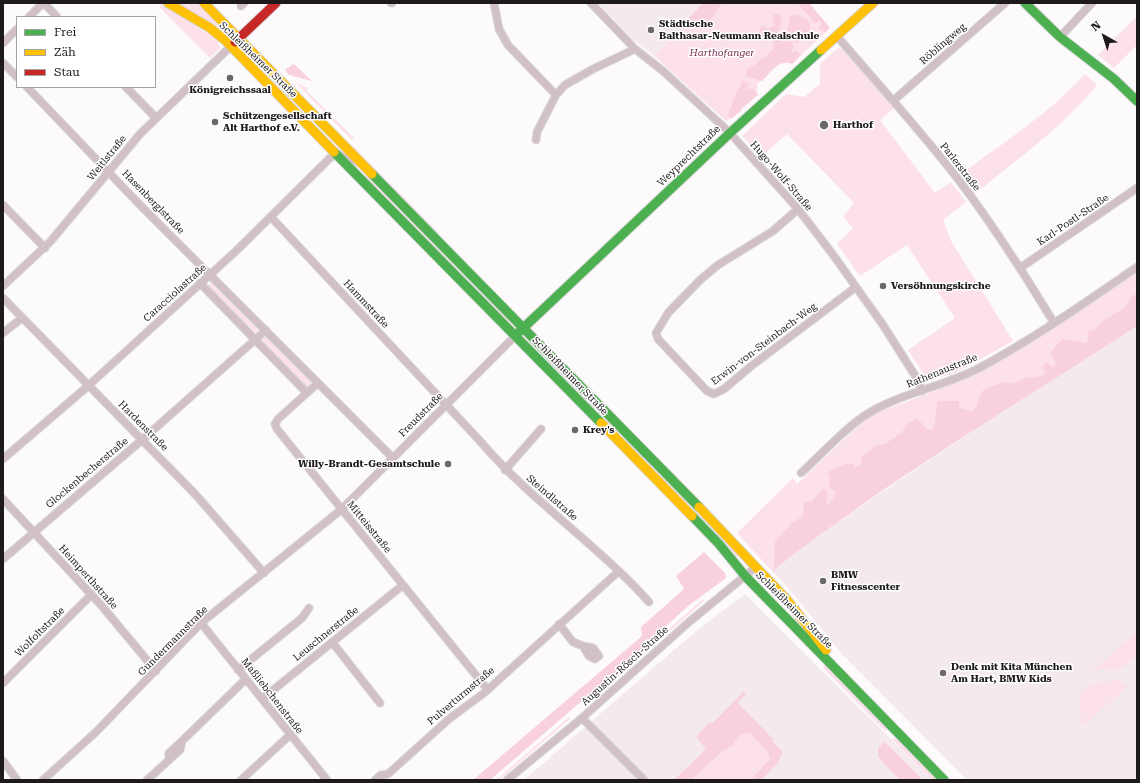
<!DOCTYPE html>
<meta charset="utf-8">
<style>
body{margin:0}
#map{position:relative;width:1140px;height:783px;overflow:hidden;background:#fdfafb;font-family:"Roboto Serif",serif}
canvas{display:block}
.frame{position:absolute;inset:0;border:4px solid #1e1a1b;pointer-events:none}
.legend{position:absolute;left:16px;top:16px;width:140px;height:72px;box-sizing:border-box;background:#fff;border:1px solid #a5a3a4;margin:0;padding:5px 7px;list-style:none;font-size:12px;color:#1e1a1b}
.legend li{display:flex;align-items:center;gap:8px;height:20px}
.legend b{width:20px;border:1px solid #a5a3a4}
.north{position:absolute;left:1084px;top:16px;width:40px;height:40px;-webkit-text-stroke:3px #fff;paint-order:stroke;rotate:321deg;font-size:11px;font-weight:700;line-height:16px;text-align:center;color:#1e1a1b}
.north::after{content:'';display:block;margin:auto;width:14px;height:18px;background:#1e1a1b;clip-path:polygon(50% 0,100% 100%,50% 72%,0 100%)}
</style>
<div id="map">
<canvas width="1140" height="783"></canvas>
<div class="frame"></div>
<ul class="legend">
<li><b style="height:5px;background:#4caf50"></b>Frei</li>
<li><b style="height:5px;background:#ffc107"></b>Zäh</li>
<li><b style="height:5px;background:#c62828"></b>Stau</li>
</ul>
<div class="north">N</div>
</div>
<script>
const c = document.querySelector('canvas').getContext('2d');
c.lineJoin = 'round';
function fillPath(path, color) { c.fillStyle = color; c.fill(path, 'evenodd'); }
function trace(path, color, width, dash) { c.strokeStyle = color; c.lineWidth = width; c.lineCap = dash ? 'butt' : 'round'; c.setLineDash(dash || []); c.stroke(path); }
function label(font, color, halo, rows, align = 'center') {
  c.font = font + ' "Roboto Serif",serif'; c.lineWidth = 3; c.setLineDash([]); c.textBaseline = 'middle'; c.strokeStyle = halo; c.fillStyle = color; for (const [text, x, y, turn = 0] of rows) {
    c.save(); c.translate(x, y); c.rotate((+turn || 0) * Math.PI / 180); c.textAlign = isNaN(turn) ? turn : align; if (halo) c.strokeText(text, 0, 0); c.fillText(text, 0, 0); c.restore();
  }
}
const built = new Path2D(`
 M598,3H703L654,56L632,39Z
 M1137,326V780H967L842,654L785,584L774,573L776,568L821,533L1017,401Z
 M745,594L932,780H524L675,649L709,621Z`);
const green = new Path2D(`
 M172,3H199L226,31L224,34Z
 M703,3H809L830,28L792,64C777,58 768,76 757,84L758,95L732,118L726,121L654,56Z
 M161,4L219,41L217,44L221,47L210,58L159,7Z
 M1137,16V45L1114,68L1098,55Z
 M838,48L843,49L894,108L880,120L935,193L951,182L966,202L943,220L951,241L1013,341L957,372L928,381L908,350L955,318L907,245L860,276L837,244L853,228L843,217L854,203L787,134L761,157L742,136L786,94L804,97L820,84V64Z
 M1085,74L1097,85C1063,127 1017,159 976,193L961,174C1003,143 1050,113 1085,74Z
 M296,83L308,88L306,90L354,138L352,140Z
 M351,144L439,233V236L350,145Z
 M360,172L369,178L511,322L509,323Z
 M1137,271V326C1015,405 890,479 776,568L774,573L737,533L793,478L797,484L862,422L874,414L961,381L983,370Z
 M211,282H214L257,326V332H252L208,286Z
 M264,337H268L311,380L310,386H304L261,343Z
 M627,440L739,554L735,558L624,443Z
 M703,599L704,601L586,705L584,704Z
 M1137,631V655L1122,668L1108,671L1107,668L1091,672Z
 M828,665L888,725L886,732L822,667Z
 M1117,680L1129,685L1081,728C1082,715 1078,703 1081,691L1091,684Z
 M569,717L571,718L499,780H496Z
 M746,733L751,734L768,752L770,759L751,780H691L742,734Z
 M899,737L941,780H932L892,739Z`);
const forest = new Path2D(`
 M703,3H722L708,23L700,30L689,18Z
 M798,3H809L830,28L825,32L818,28L822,24L819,20L815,24Z
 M774,14H779L782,20C780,29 777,38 767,40L758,33L762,25L768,29L774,25L772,18Z
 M792,15C802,15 813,20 810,31L813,33L811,34L810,32L797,43L792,39L787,28L790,23L789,18Z
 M780,36C786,38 792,41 794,48L791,51L792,53L796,50L801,55L792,64C778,58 771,73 762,81L746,76L747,69L752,67L773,50L774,39Z
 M293,64L295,65L312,81L289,75L285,70Z
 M743,81L751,85L747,87L748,90L752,88L758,95L740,109L741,111L732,118L728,115L736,94Z
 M1137,294V326C1015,405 890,479 776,568L774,573L775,541L792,523L803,516L804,503L812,501L823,489L828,493L826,506L832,500L836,492L829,487L830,477L828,472L846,464H854V468L861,465L862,456L877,445L885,444L901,433L908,424L917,418L927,429L932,430C937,422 935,411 938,401H959V406L962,409L972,411L977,406L978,400L984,389L1004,382L1014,384L1025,378L1036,377L1045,374L1043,367L1046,362L1053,367L1056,362L1050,354C1053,348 1058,345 1062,339L1087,343L1089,331L1096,329L1100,323L1124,308L1132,296Z
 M704,552L725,573L726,578L688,606L628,661L490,780H473L642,636L641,627L684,589L676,576Z
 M744,691L746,694L738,703L773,739L772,741L783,752L777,764L761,780H751L770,759L768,752L751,734C742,732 736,737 733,746C723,747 700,774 691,780H674L706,749L696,737L710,722L713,723Z
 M885,742L921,778L919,780H900L878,757V748Z`);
const street = new Path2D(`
 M44,3L57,17
 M391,3H392
 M494,3L499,29L508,45L556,95
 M591,3L635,49L663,71L730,133L798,209L834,256L883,325L916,377L922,391
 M241,6L244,3
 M29,17L43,3
 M836,35C878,84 922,132 961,183C995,228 1025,275 1054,323
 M1060,37L1092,3
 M3,43L17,29
 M3,63L17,77
 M27,87L141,206L393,458
 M126,87L156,118
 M894,100L1005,3
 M536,140L537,132L556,95L565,85L593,69L635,49
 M3,205L45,248
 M798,209L773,231L718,265L700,280L668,313L656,333L658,339L707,391L714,394L724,389L750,367L856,287
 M271,217L480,441C531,501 597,544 649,602
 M1020,268L1137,188
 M200,283L307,393
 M3,286L50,242L140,134L231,46
 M3,298L195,494L264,573
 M3,333L22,318
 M318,383L278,419L275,424L277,429L487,689
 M3,459L88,386L236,251L335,153L358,162
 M505,470L541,429
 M801,473C819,457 844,429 864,416C899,393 944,387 981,367C1035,338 1086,302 1137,267
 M3,499L101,605L156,671
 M3,559L143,439L266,330
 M201,623L327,780
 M559,624L573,642L583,646L589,656L595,659L599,656L593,648L583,646
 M332,642L380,703
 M238,670L302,618L309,608
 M3,683L91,595
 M262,699L403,585
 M582,718L644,780
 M169,760V753L182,741
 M3,761L17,780
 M43,780L96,732L201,623L342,509L515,336
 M147,780L180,750L182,741L246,679
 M241,780L290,735
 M375,780L381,775L388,774L449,719L484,693L619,571
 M507,780L582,718L689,622L756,567`);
const fast = new Path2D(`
 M1025,3L1060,37L1114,79L1137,101
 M334,152L601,423
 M372,174L699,507
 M519,332L730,133L821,50
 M692,516L719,544L746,577L944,780`);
const slow = new Path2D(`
 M168,3L210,28L226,41L334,152
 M204,3L372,174
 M821,50L873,3
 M601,423L692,516
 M699,507L788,601L826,650`);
const jam = new Path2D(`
 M235,42L276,3`);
const markers = [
 [651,30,4,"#6c6869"],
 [230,78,4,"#6c6869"],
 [215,122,4,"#6c6869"],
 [824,125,5,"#6c6869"],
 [883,286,4,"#6c6869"],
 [575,430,4,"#6c6869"],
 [448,464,4,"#6c6869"],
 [823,581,4,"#6c6869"],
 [943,673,4,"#6c6869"]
];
const poiNames = [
 ["Städtische",659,24],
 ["Balthasar-Neumann Realschule",659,36],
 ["Königreichssaal",230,90,"center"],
 ["Schützengesellschaft",223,116],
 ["Alt Harthof e.V.",223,128],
 ["Harthof",833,125],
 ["Versöhnungskirche",891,286],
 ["Krey's",583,430],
 ["Willy-Brandt-Gesamtschule",440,464,"right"],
 ["BMW",831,575],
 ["Fitnesscenter",831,587],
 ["Denk mit Kita München",951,667],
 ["Am Hart, BMW Kids",951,679]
];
const streetNames = [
 ["Röblingweg",943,44,-41],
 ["Schleißheimer Straße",258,60,44],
 ["Weyprechtstraße",689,156,-44],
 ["Weitlstraße",107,158,-51],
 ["Parlerstraße",960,167,52],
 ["Hugo-Wolf-Straße",781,176,49],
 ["Hasenberglstraße",153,202,46],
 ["Karl-Postl-Straße",1073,220,-34],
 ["Caracciolastraße",175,293,-42],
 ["Hammstraße",366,304,47],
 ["Erwin-von-Steinbach-Weg",764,344,-37],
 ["Rathenaustraße",942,371,-22],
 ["Schleißheimer Straße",570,376,46],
 ["Freudstraße",421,415,-45],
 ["Hardenstraße",143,426,45],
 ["Glockenbecherstraße",87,473,-40],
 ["Steindlstraße",552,498,41],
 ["Mitteisstraße",369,527,51],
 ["Heimperthstraße",88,577,48],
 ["Schleißheimer Straße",794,610,45],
 ["Wolfoltstraße",40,632,-45],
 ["Leuschnerstraße",326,634,-39],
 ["Gundermannstraße",173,641,-45],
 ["Augustin-Rösch-Straße",625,666,-42],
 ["Maßliebchenstraße",272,696,52],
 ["Pulverturmstraße",461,696,-40]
];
const parkNames = [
 ["Harthofanger",722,53]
];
fillPath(built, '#f4eaed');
fillPath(green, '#fce1ea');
fillPath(forest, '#f8d0de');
trace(street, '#d8d7d7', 9);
trace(fast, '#d8d7d7', 11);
trace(slow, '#d8d7d7', 11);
trace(jam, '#d8d7d7', 11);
trace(street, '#d1c1c6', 7);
trace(fast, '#4caf50', 9);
trace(slow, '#ffc107', 9);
trace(jam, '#c62828', 9);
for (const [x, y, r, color] of markers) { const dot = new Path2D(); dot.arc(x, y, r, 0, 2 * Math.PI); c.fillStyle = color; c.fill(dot); trace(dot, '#fff', 1.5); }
label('bold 10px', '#1e1a1b', '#fff', poiNames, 'left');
label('10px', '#1e1a1b', '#fff', streetNames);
label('italic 10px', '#7a2b4e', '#fff', parkNames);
</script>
